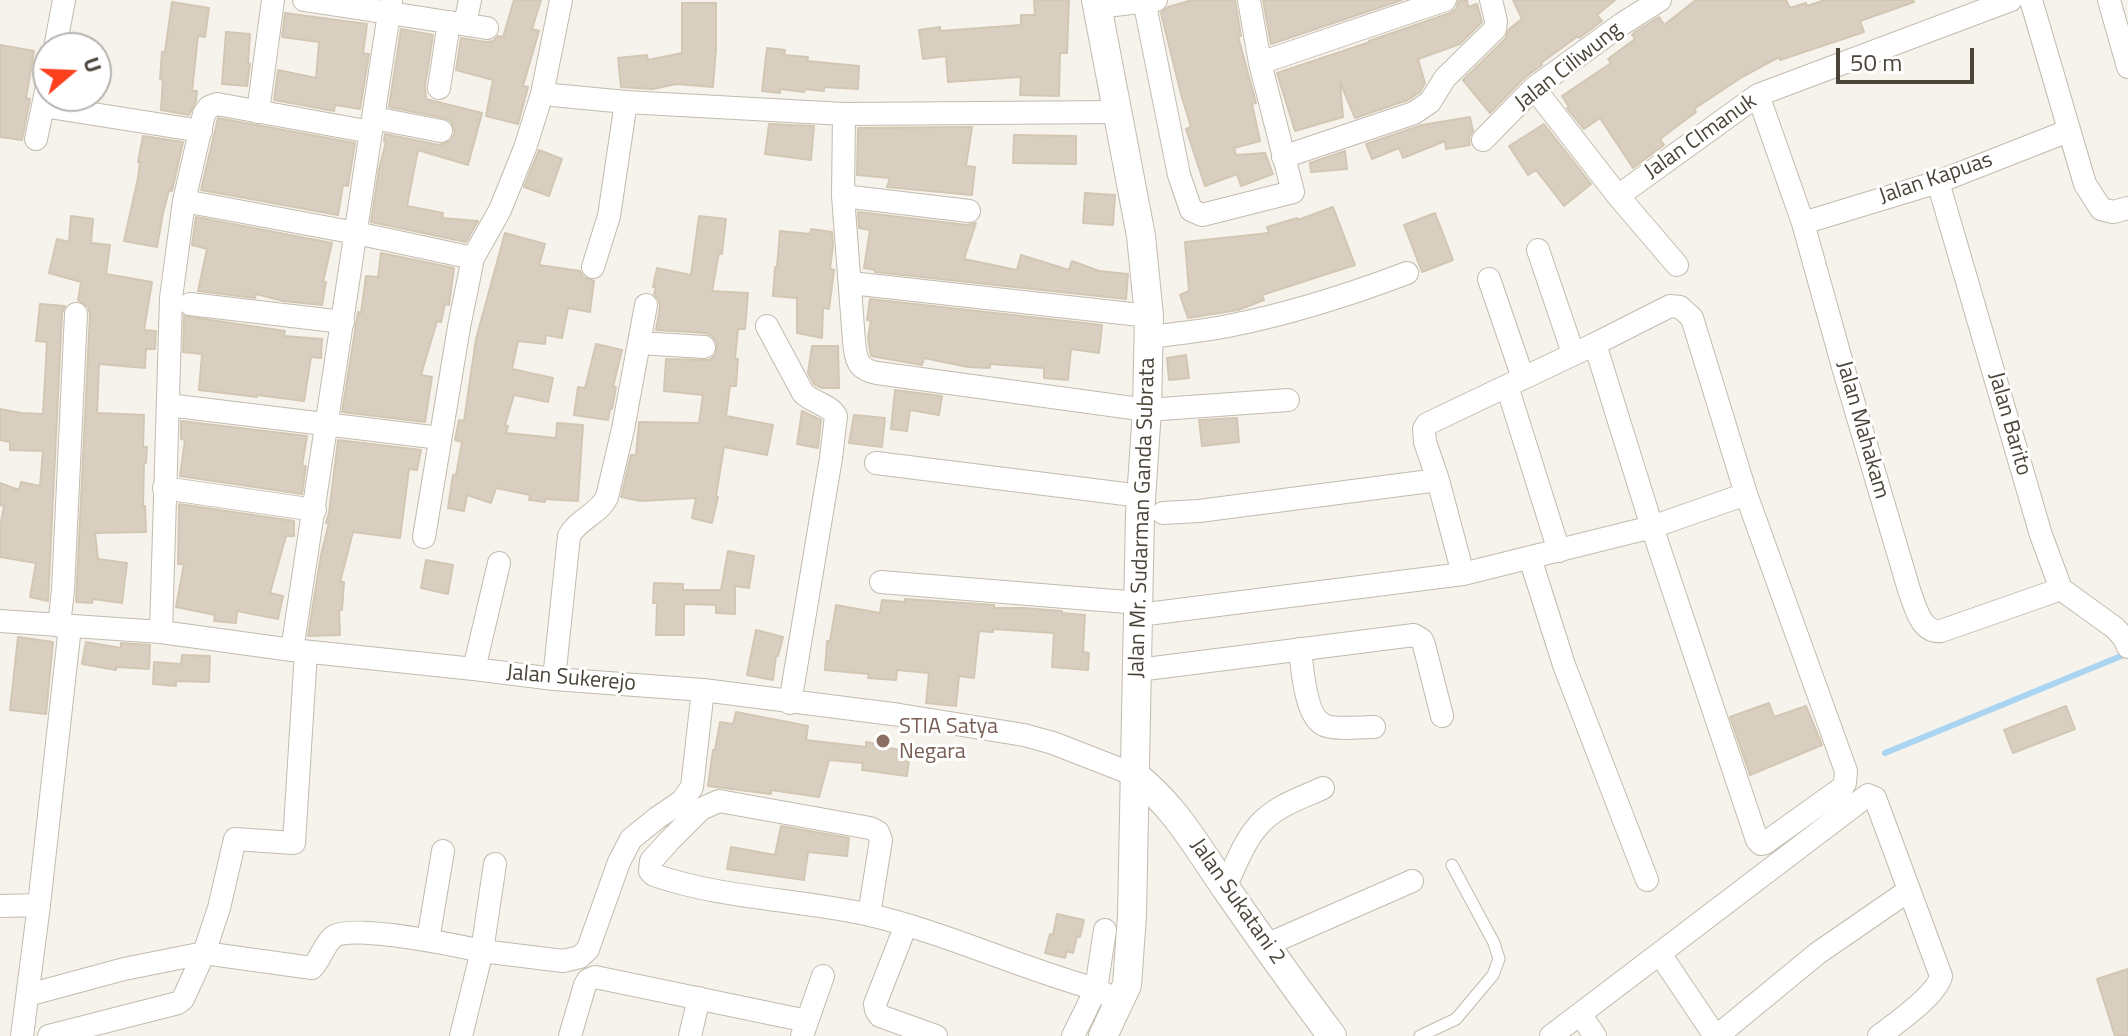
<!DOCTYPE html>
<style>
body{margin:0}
#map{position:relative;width:2128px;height:1036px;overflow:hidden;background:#f6f3ec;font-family:"Titillium Web",sans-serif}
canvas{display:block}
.north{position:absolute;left:32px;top:32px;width:80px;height:80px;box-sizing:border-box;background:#fff;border:2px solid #b7b4b0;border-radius:50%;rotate:71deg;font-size:22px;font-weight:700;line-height:32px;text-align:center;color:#4b4439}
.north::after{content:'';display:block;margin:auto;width:28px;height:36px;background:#fc3f1d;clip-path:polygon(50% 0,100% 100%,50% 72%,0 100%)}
.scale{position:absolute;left:1836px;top:48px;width:138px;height:36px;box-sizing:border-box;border:4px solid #4b4439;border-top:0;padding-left:10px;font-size:24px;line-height:28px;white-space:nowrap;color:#4b4439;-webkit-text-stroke:6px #fff;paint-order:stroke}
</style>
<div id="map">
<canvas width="2128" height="1036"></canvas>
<div class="north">U</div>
<div class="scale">50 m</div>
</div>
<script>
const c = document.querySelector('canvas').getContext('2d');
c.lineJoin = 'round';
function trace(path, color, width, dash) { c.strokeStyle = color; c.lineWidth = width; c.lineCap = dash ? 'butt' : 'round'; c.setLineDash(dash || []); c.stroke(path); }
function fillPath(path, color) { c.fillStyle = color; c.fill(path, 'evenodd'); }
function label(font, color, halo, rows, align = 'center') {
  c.font = font + ' "Titillium Web",sans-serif'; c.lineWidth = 6; c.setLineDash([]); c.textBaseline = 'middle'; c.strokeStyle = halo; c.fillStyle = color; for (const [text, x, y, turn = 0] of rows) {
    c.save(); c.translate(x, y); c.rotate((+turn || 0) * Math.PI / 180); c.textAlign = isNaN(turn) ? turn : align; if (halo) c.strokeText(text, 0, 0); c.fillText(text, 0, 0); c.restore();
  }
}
const stream = new Path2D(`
 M1885,753L2126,654`);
const building = new Path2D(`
 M514,0H541L532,29L539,31L523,86L528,87L518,124L486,116L493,80L456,70L461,38L486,42L493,41L498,36L503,37Z
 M1034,0H1069L1067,53H1060L1059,96L1020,95L1021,77L948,82L946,56L923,59L919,30L940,27V31L1021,25V15H1035Z
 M1192,0H1235L1241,36H1238L1256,103L1252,104L1260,141L1234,148L1236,155L1265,153L1273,174L1241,186L1237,174L1205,186L1186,129L1191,127L1181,94L1161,13L1168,7Z
 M1263,0H1402L1271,44Z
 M1459,0H1467L1468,7L1477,4L1482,22L1460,44L1418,59L1425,83L1420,92L1408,100L1355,118L1340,82L1343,117L1295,131L1277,73L1370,42L1369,41L1450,13L1456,9Z
 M1513,0H1615L1597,15L1602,21L1579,38L1578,36L1541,63L1542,65L1524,78L1490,113L1463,80L1505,39L1509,29L1522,19Z
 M1696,0H1786L1790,8L1806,3L1807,6L1825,0H1913L1914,2L1860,21L1864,32L1780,60L1779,57L1742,77L1694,109L1696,112L1660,139L1664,145L1633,168L1600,118L1584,129L1567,108L1569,107L1562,96L1611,63L1608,59L1635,39L1632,35L1635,32L1659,17L1664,25Z
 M172,2L209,8L205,37L198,36L192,91H197L196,101L189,115L161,110L163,80L160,79L162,52H165Z
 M682,3H716V49L713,87L676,84L653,89L621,87L618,58L647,55L648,60L682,53Z
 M285,13L367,24L363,53L369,54L360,109L335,105L334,111L274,100L278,70L316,78L319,42L282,37Z
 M401,29L433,35L425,86L426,99L482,113L468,165L418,150L407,206L443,213L442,218L478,221L466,242L371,222L379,169L386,142L384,141L385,134L439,145L451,141L455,133L451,121L444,118L389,107Z
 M226,32L250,34L248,63L250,64L247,86L222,84Z
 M0,45L34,51L26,98L30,99L22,140L0,137Z
 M767,48L785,50L784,55L808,57L807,61L859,66L858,89L824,87V91L805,89L804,92L780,89V93L762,91Z
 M1470,117L1473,131L1469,137L1470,145L1446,149L1445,141L1403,158L1399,148L1372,159L1366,144L1422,125Z
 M218,118L355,143L348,186L343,185L338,215L201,190Z
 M769,124L814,126L811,160L765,154Z
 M1544,124L1591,184L1564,206L1536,170L1528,175L1509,146Z
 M972,127L966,166L975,167L972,195L887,187L890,178L857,175L858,128Z
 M1014,135L1076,136V164L1013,163Z
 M143,136L183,142L172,191L169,190L163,213L157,247L124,241L138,178L140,162H138Z
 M539,150L562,159L549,196L524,187Z
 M1345,151L1347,169L1311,172L1310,163Z
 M1085,193L1115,195L1113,225L1083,223Z
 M1333,207L1355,265L1262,295L1264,300L1238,310L1188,318L1180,295L1189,291L1185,242L1269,233L1267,227L1297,218L1298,220Z
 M858,212L967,225L976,223L964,259L1017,270L1021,255L1069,270L1072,261L1099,271L1128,274L1126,299L875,272V270L864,268L870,230L859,228Z
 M1435,213L1453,260L1422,272L1404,225Z
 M71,216L93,219L91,243L110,245L106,274L152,282L144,330L156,331L155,349H146L145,368L99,364L97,413L144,415L143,447H147L146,463H144L143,506H145L146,532L95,533L98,559L127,563L122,603L93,599L92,603L76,602L90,314L88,307L78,300L81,282L49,273L57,239L69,242Z
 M699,216L726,219L722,254L719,253L712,291L748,293L745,329H738L735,359H738L736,386H730L726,416L773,425L767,455L724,447L716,496L718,497L712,523L692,518L696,498L641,501L621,497L631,455H636L639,422L699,423L703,395L664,391L666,359L710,360L716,354L717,342L712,336L705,333L656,330L660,307L659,300L654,294L656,287H653L657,268L691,275Z
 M196,217L332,243L323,282H326L322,305L283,301L256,294L255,298L198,291L207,249L192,245Z
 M811,229L832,232L833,245L830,269L834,270L829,309L823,308L822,338L797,333V298L773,296L775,267H777L780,231L810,234Z
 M505,233L545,244L539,265L580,271L583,277L594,281L590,312L568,308L562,338L546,335L545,344L518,341L512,369L553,378L548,402L514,395L505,425L508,426L506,433L556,438L557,423L583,425L578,501L545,499V502L529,500L530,495L496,488L491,503L467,495L464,511L448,508L453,475H456L462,442L455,440L459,420L464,421L476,339Z
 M381,253L454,268L449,305L445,304L441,322L437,321L421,375L432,377L425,422L342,412L358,312L361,313L366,276L378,277Z
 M870,299L1102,325L1099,353L1071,349L1068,380L1044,378V368L990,364V368L968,367L924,358L922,365L871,356L868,338L871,321L867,320Z
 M40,304L65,306L62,313L48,601L30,597L36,563L0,557V527L4,506L0,505V483L19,490L21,482L40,486L43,451L10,450V442L0,440V409L21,413L43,414L47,342L36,341Z
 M184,316L285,331L284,336L322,339L321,358L311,357L304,401L257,395V397L199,390L202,354L183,352Z
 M596,344L622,350L613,387H616L612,409H610L608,420L574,415L578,387L585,388Z
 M812,346H838L839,388H821L814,384L808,373Z
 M1186,355L1189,378L1169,380L1167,358Z
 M895,390L942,396L939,415L910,410L907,431L891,429Z
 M802,411L821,420L818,448L797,444Z
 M854,415L885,418L882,447L849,443Z
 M1237,418L1239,442L1202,446L1199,420Z
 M181,421L307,436L302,466H306L302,494L180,476L185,440L181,439Z
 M338,440L421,450L417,470L409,469L400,538L353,532L340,582H344L342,610H339L340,635L308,636L321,555L329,523H326L329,513Z
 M179,504L294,521V536H286L270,593L283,596L278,619L237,611L236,623L214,621L215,615L176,607L184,564H178Z
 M728,551L754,556L749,588L735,586V614L716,613V605L684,604V635H656L657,603H653L654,583L683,584V590H721Z
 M426,560L453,565L448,594L421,588Z
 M905,599L994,605V608H1022L1062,611V613L1085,615L1083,652L1089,653L1088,670L1052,667L1054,633L993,629V632L979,631L974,678L959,676L956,706L926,703L929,673L897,670L896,680L868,678L869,674L825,670L827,641H830L836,605L880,613L882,600L905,602Z
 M756,630L783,637L778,656H776L773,680L747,675Z
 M18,637L53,642L46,714L10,710Z
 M86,642L121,648V643L150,645L149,669L116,667V670L82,664Z
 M182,655L210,656L209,682L176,681V686L153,684L154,662L181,664Z
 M1769,703L1774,717L1806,706L1822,745L1750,775L1730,717Z
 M2066,706L2075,729L2013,753L2004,730Z
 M736,712L808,726L806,740L866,747V742L888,746V748L910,751L907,776L862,770L863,763L829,760L819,797L771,790V794L708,786L713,750H715L720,722L733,724Z
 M781,826L849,838L847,856L808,852L804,880L727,869L731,847L775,855Z
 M1057,914L1084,920L1080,937L1077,936L1073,953L1067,951L1065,958L1045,953L1050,934L1053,935Z
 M2128,969V1036H2115L2097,979Z`);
const service = new Path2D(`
 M1420,1036L1456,1019L1493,975L1499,959L1494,943L1452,865`);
const minor = new Path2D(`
 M304,0L487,28
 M1144,0L1179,175L1191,210L1202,215L1293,192L1260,63L1249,0
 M2031,0L2085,184L2101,209L2113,212L2128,208
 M2109,0L2128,67
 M1098,7L1156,0
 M465,24L470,0
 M55,48L64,0
 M1260,63L1445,0
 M439,88L449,22
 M1534,88L1618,196L1677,265
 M542,94L626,102L844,114L1118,112
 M1758,95L1803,223L1843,367L1910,593C1916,608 1921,633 1941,631L2061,589
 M43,106L201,131
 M258,112L273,0
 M844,114L843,196L854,341C856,360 857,369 877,373L1147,410L1288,400
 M374,118L441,131
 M36,139L48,82
 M1483,140L1534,88L1622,24L1660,0
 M1283,157L1414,113L1430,102L1445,78L1495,29L1496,21L1491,0
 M1938,182L2041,535L2061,589L2115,628L2124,638L2128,647
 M843,196L969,211
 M1618,196L1758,95L2011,0
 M184,201L356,233L473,258
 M1803,223L1938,182L2068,131
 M1538,250L1573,353
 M593,267L609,216L626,102
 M1489,279L1523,378
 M851,283L1149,316
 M190,304L343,322
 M767,326L803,393C813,403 829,404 836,416L831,458L790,703
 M1149,337C1175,334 1202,331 1228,326C1289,314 1349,295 1407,273
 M639,343L704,347
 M1507,386L1559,551
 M168,405L440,438
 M876,463L1141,496
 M164,488L315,510
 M1163,513L1199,511L1438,480
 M424,537L459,327L473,258L500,210L525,148L542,94L561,0
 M1530,558L1564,665L1647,880
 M1463,574L1438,480L1425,442L1424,429L1427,424L1595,344L1670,306L1680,307L1692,318L1746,494L1846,771L1845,783L1842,788L1765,843L1761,844L1757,840L1652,527L1595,344
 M881,582L1139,603
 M1139,615L1463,574L1652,527L1746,494
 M0,621L161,632L292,650L474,669L554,679L703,690L900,715L1024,735L1053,743L1135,775
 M59,626L63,590L76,314
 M161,632L171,298L184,201L204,114L209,107L217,104L371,132
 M1300,649C1302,666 1305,717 1324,725C1334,730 1361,727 1374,727
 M292,650L391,0
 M474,669L499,563
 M1138,670L1414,635L1422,640L1424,645L1442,716
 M554,679L569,536C578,519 599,514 607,497L623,429L646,305
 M1225,887C1235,867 1243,843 1258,826C1275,806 1301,798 1323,788
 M0,906L39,905
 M869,915L881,840L878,832L870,828L719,801L701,809L670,840L651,861L650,871L654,875C723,899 799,899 870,915C947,933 1020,968 1096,989L1120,1002
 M906,925L875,1004L876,1010L880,1016L936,1036
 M428,940L443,851
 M1266,945L1412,881
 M1660,954L1715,1036
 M28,995L124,969L204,953L312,968C320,960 324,945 333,937C349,923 459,946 482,951L495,864
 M1580,1014L1595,1036
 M22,1036L39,905L70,627
 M49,1036L178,1003L183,999L204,953L219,908L235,839L294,843L306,652
 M461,1036L482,951L563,961L580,957L588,949L619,862L631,839L657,818L682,801L692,787L703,690
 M570,1036L585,985L588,980L595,977L807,1021
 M690,1036L699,998
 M802,1036L823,976
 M1073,1036L1096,989L1105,930
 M1551,1036L1868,795L1875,798L1941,976C1937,995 1895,1024 1879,1036
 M1717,1036L1818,953L1908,891`);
const tertiary = new Path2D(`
 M1096,0L1141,236L1149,316L1147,410L1140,514L1132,916L1127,985L1103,1036
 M1135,775C1178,810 1196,846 1227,890C1261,939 1296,988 1332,1036`);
const markers = [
 [883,741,8,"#8d6e63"]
];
const streetNames = [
 ["Jalan Ciliwung",1569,67,-38],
 ["Jalan CImanuk",1701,137,-35],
 ["Jalan Kapuas",1936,179,-19],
 ["Jalan Barito",2009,424,74],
 ["Jalan Mahakam",1862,430,74],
 ["Jalan Mr. Sudarman Ganda Subrata",1143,518,-88],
 ["Jalan Sukerejo",571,679,5],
 ["Jalan Sukatani 2",1237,902,55]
];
const educationNames = [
 ["STIA Satya",899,728],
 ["Negara",899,753]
];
trace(stream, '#a9d4f2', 6);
fillPath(building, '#d8cfc1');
trace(building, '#d3c7b4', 2);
trace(service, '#c2bbae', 13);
trace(minor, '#c2bbae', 24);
trace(tertiary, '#c2bbae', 30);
trace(service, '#fff', 11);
trace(minor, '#fff', 22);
trace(tertiary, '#fff', 28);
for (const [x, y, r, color] of markers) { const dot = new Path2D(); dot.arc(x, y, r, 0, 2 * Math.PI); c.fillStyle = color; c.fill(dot); trace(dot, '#fff', 3); }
label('22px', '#4b4439', '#fff', streetNames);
label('22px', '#785e54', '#fff', educationNames, 'left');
</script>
